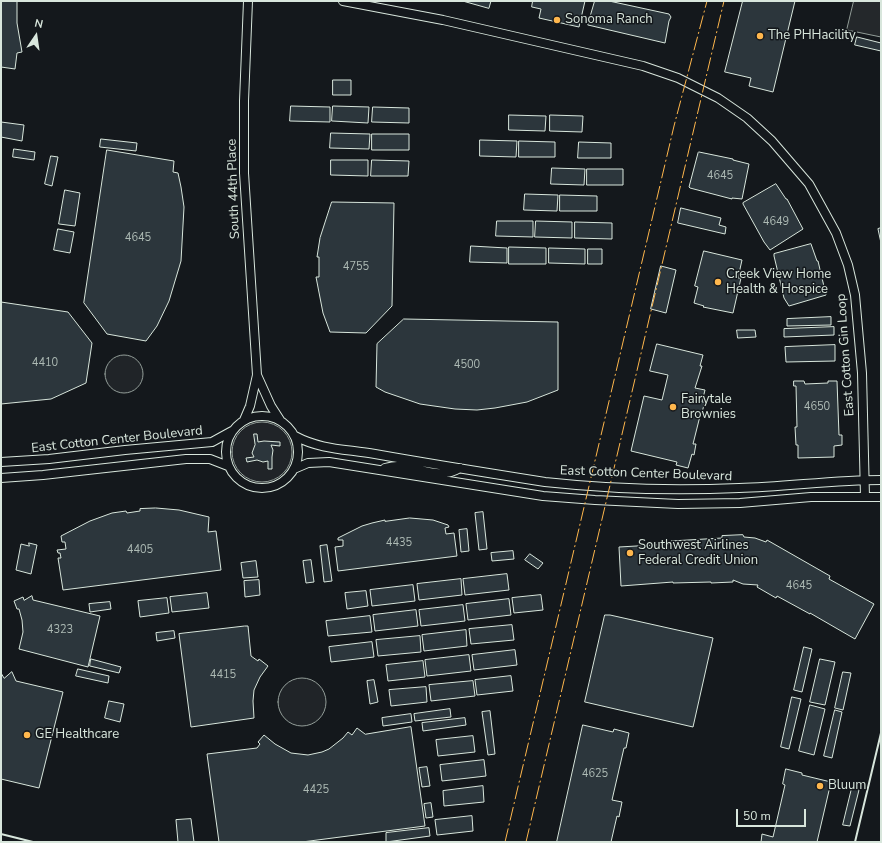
<!DOCTYPE html>
<style>
body{margin:0}
#map{position:relative;width:882px;height:843px;overflow:hidden;background:#14181c;font-family:"Nunito Sans",sans-serif}
canvas{display:block}
.frame{position:absolute;inset:0;border:2px solid #d8e6dc;pointer-events:none}
.north{position:absolute;left:16px;top:16px;width:40px;height:40px;-webkit-text-stroke:3px #14181c;paint-order:stroke;rotate:13deg;font-size:11px;font-weight:700;line-height:16px;text-align:center;color:#d8e6dc}
.north::after{content:'';display:block;margin:auto;width:14px;height:18px;background:#d8e6dc;clip-path:polygon(50% 0,100% 100%,50% 72%,0 100%)}
.scale{position:absolute;left:736px;top:809px;width:70px;height:18px;box-sizing:border-box;border:2px solid #d8e6dc;border-top:0;padding-left:5px;font-size:12px;line-height:14px;white-space:nowrap;color:#d8e6dc;-webkit-text-stroke:3px #14181c;paint-order:stroke}
</style>
<div id="map">
<canvas width="882" height="843"></canvas>
<div class="frame"></div>
<div class="north">N</div>
<div class="scale">50 m</div>
</div>
<script>
const c = document.querySelector('canvas').getContext('2d');
c.lineJoin = 'round';
function fillPath(path, color) { c.fillStyle = color; c.fill(path, 'evenodd'); }
function trace(path, color, width, dash) { c.strokeStyle = color; c.lineWidth = width; c.lineCap = dash ? 'butt' : 'round'; c.setLineDash(dash || []); c.stroke(path); }
function label(font, color, halo, rows, align = 'center') {
  c.font = font + ' "Nunito Sans",sans-serif'; c.lineWidth = 3; c.setLineDash([]); c.textBaseline = 'middle'; c.strokeStyle = halo; c.fillStyle = color; for (const [text, x, y, turn = 0] of rows) {
    c.save(); c.translate(x, y); c.rotate((+turn || 0) * Math.PI / 180); c.textAlign = isNaN(turn) ? turn : align; if (halo) c.strokeText(text, 0, 0); c.fillText(text, 0, 0); c.restore();
  }
}
const green = new Path2D(`
 M105 374a19 19 0 1 1 38 0a19 19 0 1 1-38 0Z
 M232 452a30 30 0 1 1 60 0a30 30 0 1 1-60 0Z
 M278 702a24 24 0 1 1 48 0a24 24 0 1 1-48 0Z`);
const parking = new Path2D(`
 M854,1H881V37L847,30Z`);
const building = new Path2D(`
 M1,1H17V23L22,52L17,53L15,69L1,67Z
 M463,1H491L489,8Z
 M533,1H585L579,27L539,18L541,9L532,7Z
 M595,1H609L669,14L671,17L669,21L665,43L588,25Z
 M743,1H795L773,92L749,86L751,78L725,72Z
 M857,37L881,43V51L855,45Z
 M333,80H351V95H333Z
 M291,106L330,107V122L290,121Z
 M333,106L369,107L368,123L332,121Z
 M373,107L409,108V123L372,122Z
 M509,115L546,116L545,131L509,130Z
 M550,115L583,116L582,132L550,131Z
 M1,122L24,125L22,141L1,137Z
 M331,133L370,134L369,149L330,148Z
 M372,134H409V150H372Z
 M101,139L137,143L136,151L100,147Z
 M480,140L517,141L516,157L480,156Z
 M519,141L555,142V157H519Z
 M579,142L611,143V158H578Z
 M14,149L35,152L34,160L13,157Z
 M107,150L174,161L173,172L178,173L181,187L184,207L181,261L169,301L157,326L146,341L107,334L84,303Z
 M699,152L733,159V160L749,164L742,199L732,198V199L690,188L689,187L698,153Z
 M51,156L58,157L52,186L45,184Z
 M331,160H368V176L331,175Z
 M372,160L409,161L408,176H371Z
 M552,168L585,169L584,185L551,184Z
 M587,169H623V185H587Z
 M776,184L786,199H787L803,229L770,250L764,242L743,204V203Z
 M65,190L80,193L75,226L59,224Z
 M525,194L558,195L557,211L524,210Z
 M560,195L597,196V211H560Z
 M332,202L394,203L392,306L366,333L330,332L323,313L316,277H319V257H317L320,238Z
 M681,208L721,218L719,225L726,227L725,234L678,223Z
 M497,221H533V237L496,236Z
 M536,221L572,222V238L535,237Z
 M575,222L612,223V239L575,238Z
 M881,228V243L878,229Z
 M58,229L74,232L70,253L54,250Z
 M811,244L817,261H818L826,295L789,306L784,298L774,256V254Z
 M471,246L507,248V263L470,262Z
 M509,247L546,248V264H509Z
 M549,248L585,249V264L549,263Z
 M588,249H602V264H588Z
 M704,251L742,260L738,278H741L733,313L703,307L704,306L694,303L698,287L695,286Z
 M661,266L676,270L666,313L651,309Z
 M1,302L68,312L92,343L86,383L51,399L1,404Z
 M831,317V325L787,326V319Z
 M404,319L558,322V390L527,402L495,408L477,410L455,409L420,404L385,392L376,387L377,344Z
 M834,327V335L784,337V329Z
 M737,330H755L756,337L738,338Z
 M657,344L703,355L700,366H702L695,388L705,390L702,402H705L702,412H701L693,444H696L694,455L692,454L688,468L676,465L677,462L631,451L644,396L662,400L668,375L650,371Z
 M835,345V361L786,362L785,347Z
 M794,381H804L805,384L828,383V381H837L839,435H842V445L834,446V457L798,458V445H796L795,427H797L796,386H794Z
 M254,434H257L258,442L264,441L280,442V446L271,445L273,450L272,457V469H268V461L263,462L257,460L247,462L246,458L254,457L252,453L255,445Z
 M156,508L179,510L209,517L208,532L216,531L221,570L63,590L58,558H61L60,553H58L57,550L66,549L65,542H62L61,536L90,521L112,513L126,511L127,513L140,511V509Z
 M483,512L487,549L479,550L475,513Z
 M410,518L433,520L448,525L449,527L445,528L446,534L454,533L457,556L338,571L335,547L343,546V540H338V538L362,526L372,523L385,520V521Z
 M467,529L469,551L461,552L459,530Z
 M743,535L744,537L755,538L766,542L767,540L830,576L829,579L874,604L855,639L810,613V614L777,596L776,598L757,587L758,585L743,584L733,580V582L711,583V582L673,583V582L621,586L619,547L671,544V541L722,538V536Z
 M29,543L37,545L31,574L16,570L21,544L29,546Z
 M327,545L332,581L324,582L320,546Z
 M513,551L514,559L492,561L491,553Z
 M530,554L543,563L538,569L525,560Z
 M311,560L314,582L306,583L303,561Z
 M256,561L258,577L243,578L241,563Z
 M507,574L509,590L465,595L463,579Z
 M461,579L462,595L419,600L417,584Z
 M259,580L260,595L245,597L244,581Z
 M413,585L415,601L372,606L370,590Z
 M366,591L368,606L347,609L345,593Z
 M207,593L209,608L172,612L170,597Z
 M541,595L543,610L514,613L512,598Z
 M32,596L33,600L100,616L88,667L19,649L23,632L22,620L19,609H17L14,601L23,597L24,600Z
 M167,598L169,613L140,617L138,601Z
 M509,599L511,615L468,620L466,604Z
 M110,602L111,609L90,612L89,604Z
 M463,605L465,621L421,626L419,610Z
 M416,610L418,626L375,631L373,615Z
 M605,615H610L713,638L693,727L585,702Z
 M370,616L372,632L328,636L326,621Z
 M512,625L514,640L471,644L469,629Z
 M245,626H248L251,656L258,661L259,659L268,666L260,677L254,690L253,701L254,718L191,727L179,634Z
 M466,630L467,646L424,651L422,635Z
 M174,631L175,638L157,641L156,633Z
 M420,636L421,652L378,656L376,640Z
 M372,642L374,657L331,662L329,647Z
 M804,647L812,649L802,692L794,690Z
 M515,650L517,665L474,670L472,655Z
 M469,655L471,671L427,676L425,660Z
 M91,659L121,667L119,673L90,666Z
 M820,659L835,662L825,705L810,702Z
 M423,661L425,677L388,681L386,665Z
 M78,669L109,676L108,683L76,676Z
 M12,672L16,681L63,692L39,788L1,779V673L4,678Z
 M843,672L851,673L843,710L835,708Z
 M511,676L513,691L477,695L475,680Z
 M374,680L378,702L370,704L367,681Z
 M473,681L475,696L431,701L429,685Z
 M426,687L427,702L391,706L389,690Z
 M792,697L801,699L789,749L781,747Z
 M109,701L124,704L120,722L105,718Z
 M810,705L825,709L814,755L799,751Z
 M450,709L451,717L415,721L414,714Z
 M835,710L842,712L832,758L824,756Z
 M490,711L495,754L488,755L482,712Z
 M411,714L412,722L383,726L382,718Z
 M465,718L466,725L423,731L422,723Z
 M583,725L613,732L614,729L629,733L626,748H624L612,800L622,802L619,817L617,816L611,842H557Z
 M411,727L425,826L302,842H219L207,754L257,748L260,744L258,742L264,735L275,744L291,753L308,755L322,752L329,749L343,738L348,732L352,735L357,728L365,734Z
 M473,736L475,752L438,756L436,740Z
 M484,760L486,776L442,781L440,765Z
 M427,767L430,786L422,787L419,768Z
 M786,769L802,773V775L831,782L817,842H761L762,834L773,837L785,785L783,784Z
 M483,786L484,802L444,806L443,791Z
 M852,788L859,790L850,826L843,825Z
 M431,803L433,817L426,818L424,804Z
 M472,816L473,831L437,835L435,820Z
 M191,819L194,842H178L176,820Z
 M429,828L430,836L386,842V833Z`);
const street = new Path2D(`
 M343,1L443,20L643,66L678,78L718,98L747,118L772,141L809,184L836,233L848,265L855,295L862,373L865,497
 M257,375L271,406L280,420
 M226 452a36 36 0 1 1 72 0a36 36 0 1 1-72 0Z
 M244,420L250,406L257,375L244,173V101L248,1
 M295,436C321,450 347,449 375,454C431,464 488,473 545,482C609,489 674,491 739,488C786,487 833,480 881,480
 M1,462L49,459L125,450L212,442L232,431
 M385,468C389,467 393,466 397,466C420,466 438,481 460,468
 M294,469L308,463L329,462L543,496L595,500L678,504L740,503L811,497H881
 M1,478L43,475L186,459H210L228,466`);
const wall = new Path2D(`
 M1,834L33,842
 M855,842L881,733`);
const power = new Path2D(`
 M505,842L674,126L707,1
 M526,842L724,1`);
const markers = [
 [557,20,4,"#ffb74d"],
 [760,36,4,"#ffb74d"],
 [718,282,4,"#ffb74d"],
 [673,407,4,"#ffb74d"],
 [630,553,4,"#ffb74d"],
 [27,735,4,"#ffb74d"],
 [820,786,4,"#ffb74d"]
];
const numberNames = [
 ["4645",720,176],
 ["4649",776,222],
 ["4645",138,238],
 ["4755",356,267],
 ["4410",45,363],
 ["4500",467,365],
 ["4650",817,407],
 ["4435",399,543],
 ["4405",140,550],
 ["4645",799,586],
 ["4323",60,630],
 ["4415",223,675],
 ["4625",595,774],
 ["4425",316,790]
];
const poiNames = [
 ["Sonoma Ranch",565,20],
 ["The PHHacility",768,36],
 ["Creek View Home",726,275],
 ["Health & Hospice",726,290],
 ["Fairytale",681,400],
 ["Brownies",681,415],
 ["Southwest Airlines",638,546],
 ["Federal Credit Union",638,561],
 ["GE Healthcare",35,735],
 ["Bluum",828,786]
];
const streetNames = [
 ["South 44th Place",234,189,-92],
 ["East Cotton Gin Loop",846,355,-94],
 ["East Cotton Center Boulevard",117,440,-6],
 ["East Cotton Center Boulevard",646,474,2]
];
fillPath(green, '#202428');
trace(green, '#939e99', 1);
fillPath(parking, '#24282b');
trace(parking, '#939e99', 1);
fillPath(building, '#2c363c');
trace(building, '#d8e6dc', 1);
trace(street, '#d8e6dc', 10);
trace(street, '#14181c', 8);
trace(wall, '#d8e6dc', 2);
trace(power, '#ffb74d', 1, [14, 3, 2, 3]);
for (const [x, y, r, color] of markers) { const dot = new Path2D(); dot.arc(x, y, r, 0, 2 * Math.PI); c.fillStyle = color; c.fill(dot); trace(dot, '#14181c', 1.5); }
label('11px', '#adbab4', null, numberNames);
label('13px', '#d8e6dc', '#14181c', poiNames, 'left');
label('13px', '#d8e6dc', '#14181c', streetNames);
</script>
